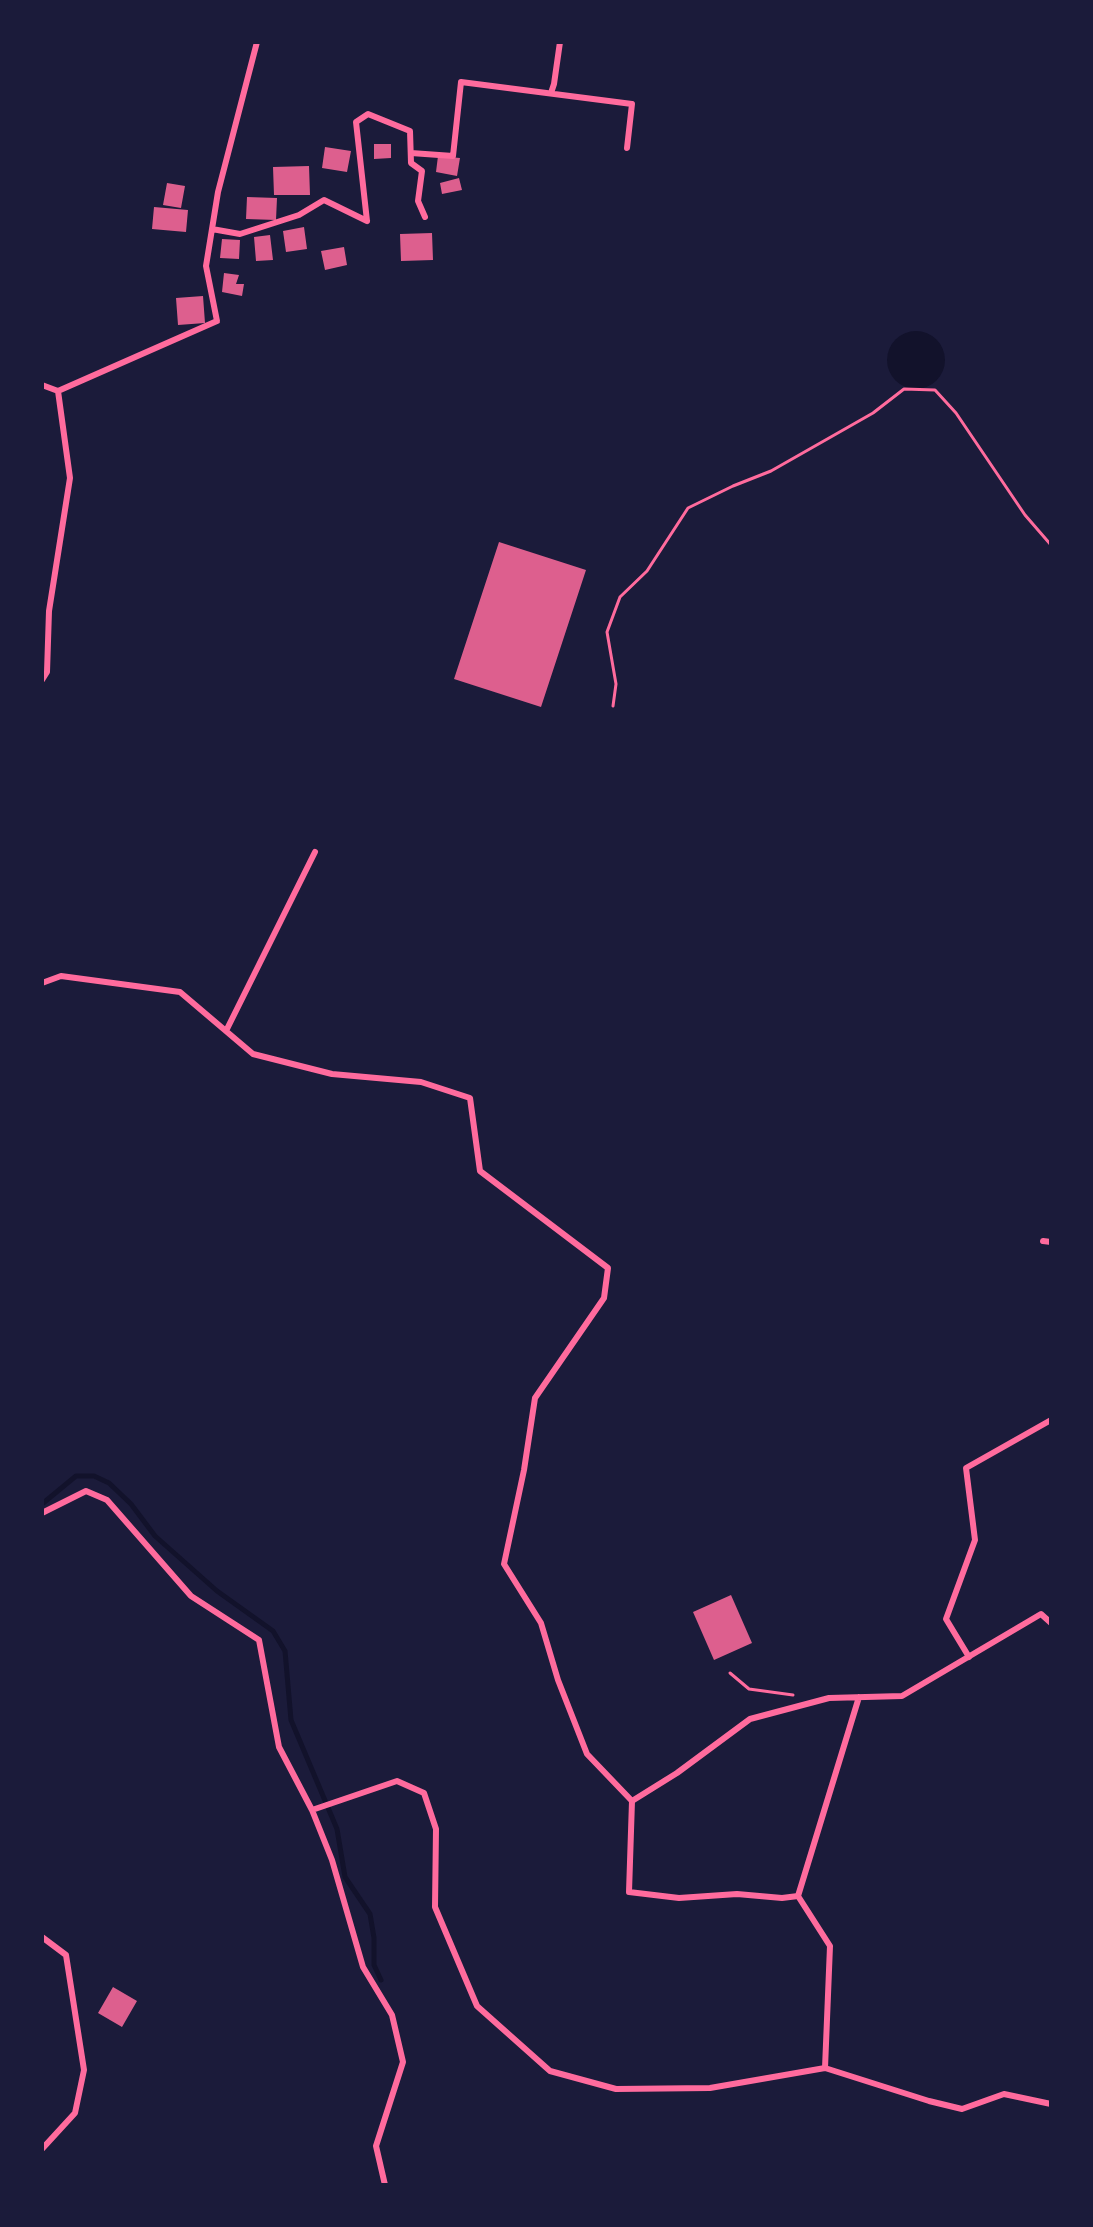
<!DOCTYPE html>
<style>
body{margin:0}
#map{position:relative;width:1093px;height:2227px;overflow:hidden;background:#1b1b3a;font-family:"Playfair Display",serif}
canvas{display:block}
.frame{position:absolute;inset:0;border:44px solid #1b1b3a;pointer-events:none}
</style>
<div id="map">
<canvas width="1093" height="2227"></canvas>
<div class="frame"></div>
</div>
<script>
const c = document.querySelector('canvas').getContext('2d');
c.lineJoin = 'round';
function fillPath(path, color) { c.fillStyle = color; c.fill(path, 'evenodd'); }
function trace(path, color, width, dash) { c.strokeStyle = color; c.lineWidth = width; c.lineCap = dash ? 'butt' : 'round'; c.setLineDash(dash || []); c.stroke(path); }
const water = new Path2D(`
 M887 360a29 29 0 1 1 58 0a29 29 0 1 1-58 0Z`);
const stream = new Path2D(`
 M42,1504L76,1476H94L109,1483L131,1504L155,1536L217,1591L273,1631L285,1651L291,1720L337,1829L345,1877L370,1914L374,1938V1965L381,1980`);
const building = new Path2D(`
 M374,144H391V158L374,159Z
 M325,147L351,151L347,172L322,168Z
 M438,156L460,158L457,176L436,172Z
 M309,166L310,195H274L273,167Z
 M459,178L462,190L442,194L440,183Z
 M167,183L185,186L181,208L163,205Z
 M247,197L277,198L276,220L246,219Z
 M154,207L188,210L186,232L152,229Z
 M304,227L307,249L286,252L283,231Z
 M432,233L433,260L401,261L400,234Z
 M270,235L273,260L256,261L254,237Z
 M222,239L240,240L239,259L220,258Z
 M344,247L347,265L325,270L321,251Z
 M224,273L239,275L236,284H244L242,296L222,292Z
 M203,296L205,323L178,325L176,298Z
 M499,542L586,570L541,707L454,679Z
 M731,1595L752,1643L714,1660L693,1612Z
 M113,1987L137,2001L122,2027L98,2013Z`);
const path = new Path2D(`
 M613,706L616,684L607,632L620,597L647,571L688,508L733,486L771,471L873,413L904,389L935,390L956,413L1025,515L1051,545
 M730,1673L749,1689L793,1695`);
const minor = new Path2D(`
 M551,93L554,84L560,42
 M411,153L453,156L461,82L632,104L627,148
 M367,221L356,122L368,114L410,131L411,163L422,171L418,201L425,217
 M212,229L240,234L299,215L324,200L367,221
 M42,385L58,391
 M42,680L47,672L49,611L70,478L58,391L217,321L206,266L218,192L257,42
 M42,983L61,976L180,992L253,1054L332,1074L421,1082L470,1098L480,1171L608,1268L604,1298L535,1398L524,1470L504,1564L541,1623L558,1680L587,1754L632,1801L677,1773L750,1719L829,1698L902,1696L1041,1614L1051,1623
 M226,1031L315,852
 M1043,1241L1051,1242
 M42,1513L86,1491L107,1500L191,1596L259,1640L279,1747L312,1810L332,1860L363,1967L392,2015L403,2062L376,2146L385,2185
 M969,1657L946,1619L975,1540L966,1468L1051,1420
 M632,1801L629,1892L679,1898L737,1894L782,1898L798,1896L859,1697
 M312,1810L397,1781L424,1793L436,1829L435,1907L477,2006L550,2071L616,2089L710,2088L825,2068
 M798,1896L830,1946L825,2068L929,2101L962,2109L1004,2094L1051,2104
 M42,1937L66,1955L84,2070L75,2113L42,2149`);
fillPath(water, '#12122b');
trace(stream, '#12122b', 5);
fillPath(building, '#dd5f8e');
trace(path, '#ff6b9d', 3);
trace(minor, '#ff6b9d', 6);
</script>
